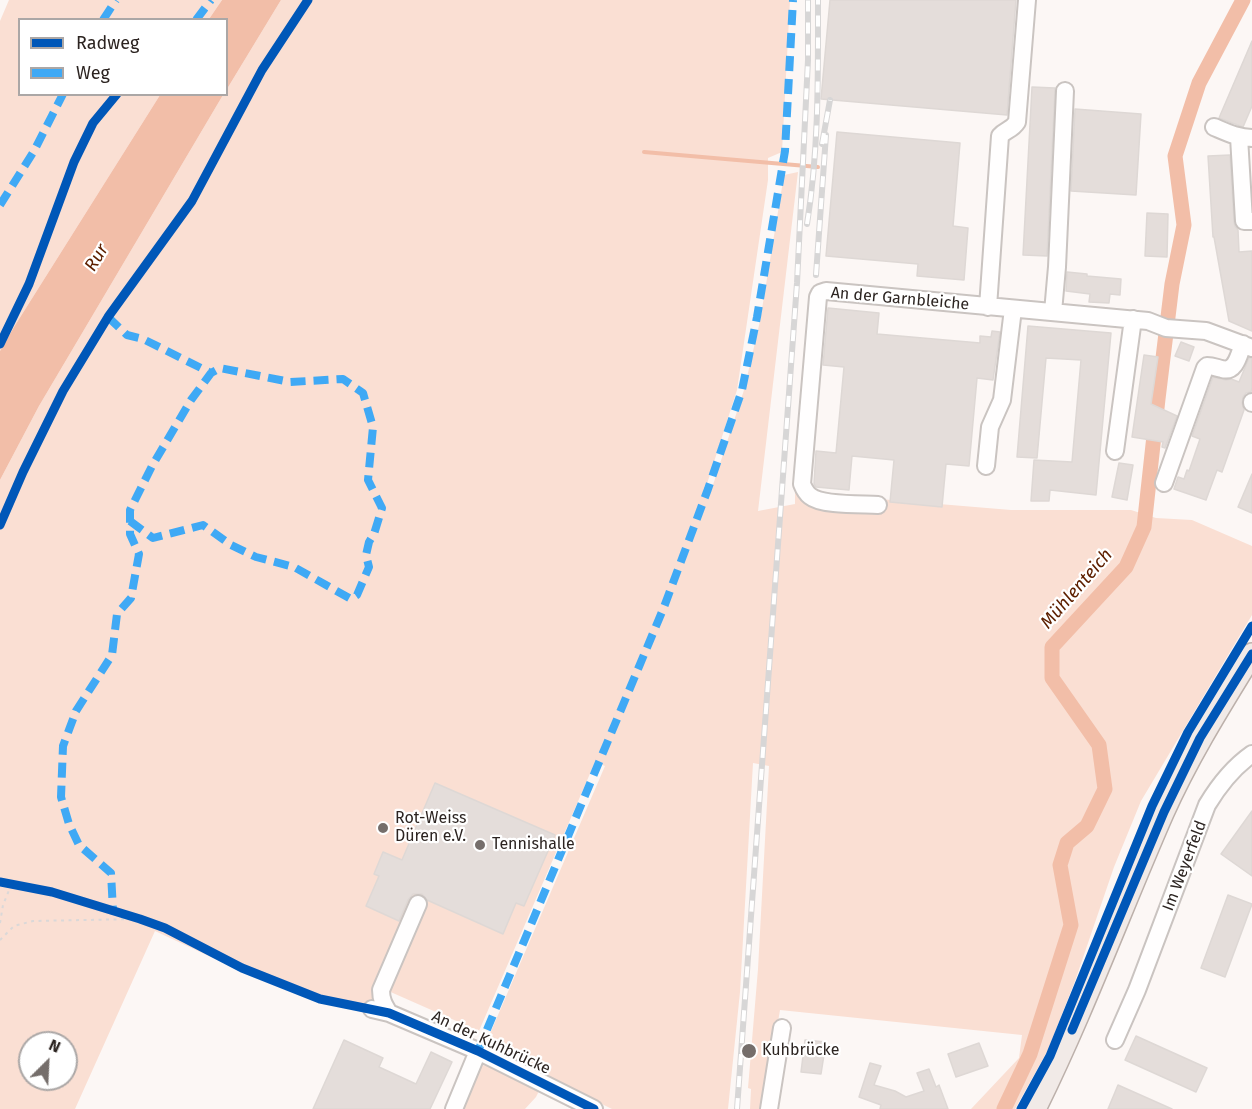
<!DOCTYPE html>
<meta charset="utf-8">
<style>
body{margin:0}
#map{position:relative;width:1252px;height:1109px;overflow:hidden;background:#fcf7f5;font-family:"Fira Sans",sans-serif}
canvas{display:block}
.legend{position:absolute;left:18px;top:18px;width:210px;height:78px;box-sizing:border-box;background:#fff;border:2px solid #aba7a6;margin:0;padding:8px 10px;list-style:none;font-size:18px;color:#2c2421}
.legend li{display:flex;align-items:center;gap:12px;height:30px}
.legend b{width:30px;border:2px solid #aba7a6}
.north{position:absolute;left:18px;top:1031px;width:60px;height:60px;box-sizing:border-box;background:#fff;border:2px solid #aba7a6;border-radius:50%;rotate:24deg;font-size:16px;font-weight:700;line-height:24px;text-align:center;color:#2c2421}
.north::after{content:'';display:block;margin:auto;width:21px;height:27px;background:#756e6b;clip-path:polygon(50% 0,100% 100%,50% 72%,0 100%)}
</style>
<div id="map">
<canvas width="1252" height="1109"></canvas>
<ul class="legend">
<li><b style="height:8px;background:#0057b8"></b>Radweg</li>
<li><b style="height:8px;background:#3fa9f5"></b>Weg</li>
</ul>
<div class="north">N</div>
</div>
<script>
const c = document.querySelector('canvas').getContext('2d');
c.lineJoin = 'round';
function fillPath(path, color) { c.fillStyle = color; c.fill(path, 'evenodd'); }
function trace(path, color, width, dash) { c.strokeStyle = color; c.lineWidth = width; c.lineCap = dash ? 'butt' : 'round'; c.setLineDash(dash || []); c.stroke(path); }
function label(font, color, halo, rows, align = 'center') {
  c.font = font + ' "Fira Sans",sans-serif'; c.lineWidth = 4.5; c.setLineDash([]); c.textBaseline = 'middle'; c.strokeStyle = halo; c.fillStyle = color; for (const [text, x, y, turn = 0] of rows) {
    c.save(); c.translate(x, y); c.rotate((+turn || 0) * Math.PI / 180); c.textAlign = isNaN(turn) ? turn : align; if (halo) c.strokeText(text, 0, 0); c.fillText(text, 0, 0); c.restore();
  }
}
const green = new Path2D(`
 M9,0H222L209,19L20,20V94L160,95L14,327L0,351V21Z
 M281,0H790L782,152L768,158V180L737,390L705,490L711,491L744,390L760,321L784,175L798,172L758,511L795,504V492L1011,510H1131L1156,518L1192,520L1252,546V615L1141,801L1114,867L1075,981L1048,1050L1015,1109H971L1019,1058L1022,1035L780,1010L763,1109H750L751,1089L748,1088L758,969L769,766L753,763L740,992L728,1109H612L494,1051L489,1036L605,766L595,762L479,1031L377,986L372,1014L320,1002L241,971L155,931L75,1109H0V480L39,406L223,95L226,94L227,89ZM30,1043H66V1079H30Z
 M482,1065L492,1066L540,1089L536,1097L525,1109H462Z`);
const water = new Path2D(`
 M222,0H281L227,89L226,20L209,19Z
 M160,95H223L39,406L0,480V351L14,327Z`);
const stream = new Path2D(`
 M644,152L818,167`);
const canal = new Path2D(`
 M1004,1109L1030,1054L1071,925L1060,865L1067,843L1087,826L1105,789L1099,745L1052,678V647L1126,567L1144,527L1158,399L1172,284L1184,225L1175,156L1199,83L1243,0`);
const building = new Path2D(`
 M830,0H1016L1007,115L821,99Z
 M1252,41V106L1243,127L1219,118Z
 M1032,87L1055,88L1047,256L1023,255Z
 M1075,109L1141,114L1136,195L1071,191Z
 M837,132L960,143L953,226L968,228L964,280L917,276L918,264L826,256Z
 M1230,155L1234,222L1235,226L1238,230L1239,252L1252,251V331L1229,321L1214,237H1213L1208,156Z
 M1147,213L1168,214L1167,257L1145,256Z
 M1067,272L1087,274V276L1121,279L1120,295L1110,294L1109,303L1089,302L1090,294L1066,291Z
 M828,308L879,313L877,334L980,343V336L991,337L992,331L1000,332L993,380L977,378L969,466L946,464L942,507L890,502L894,460L852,456L849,490L816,487L814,484L816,451L836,453L844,367L823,365Z
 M1028,326L1111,333L1096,495L1050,490L1049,501H1031L1034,460L1072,462L1081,360L1046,358L1037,458L1017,457Z
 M1181,342L1194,347L1189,361L1175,356Z
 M1144,355L1158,357L1151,404L1177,416L1165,448L1162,447L1163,442L1132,437Z
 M1249,358H1252V388L1251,392L1246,393L1243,397L1242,403L1244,410L1222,472L1217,470L1206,500L1174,489L1178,477L1184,479L1187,470L1189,471L1200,439L1192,436L1213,377L1226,380L1231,379L1239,382Z
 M1119,463L1133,465L1127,500L1112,497Z
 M1252,474V513L1238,507Z
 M435,783L555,835L524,906L516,903L503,934L427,900L422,894H413L408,900L399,921L366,906L379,876L374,874L383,852L402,860Z
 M1252,811V876L1221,854Z
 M1228,895L1252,904L1225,977L1201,968Z
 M1136,1036L1207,1068L1196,1092L1125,1060Z
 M344,1040L383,1058L379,1067L416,1084L431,1052L452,1062L430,1109H313Z
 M805,1040L826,1042L821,1074L801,1072Z
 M979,1043L988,1066L956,1077L948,1054Z
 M870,1063L881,1066L874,1085L895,1091L906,1097L924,1091L917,1073L929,1069L936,1087L939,1085L948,1109H880L881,1105L859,1097Z
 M1118,1085L1172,1109H1108Z`);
const path = new Path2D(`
 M0,882L52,892L140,919L165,928L242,968L320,999L358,1006
 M0,923L3,905L12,883
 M0,940L14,926L33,921L138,919`);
const minor = new Path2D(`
 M1214,127C1226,132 1238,138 1252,138
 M1239,137L1244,221H1252
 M988,307L1000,136C1005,130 1012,130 1017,122L1027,0
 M1053,312L1057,267L1065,91
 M1252,403V402
 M1115,451L1133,319
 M986,466L990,427L1002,400L1013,309
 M1164,483L1205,368L1207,366C1213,366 1217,368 1222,369C1236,373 1239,354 1243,344
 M878,505C862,504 822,506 810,496C806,493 804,489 802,484L818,297L820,293L826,291L1148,321L1166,328L1206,331L1252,348
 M372,1009L389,1013L478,1051L594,1109
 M389,1013C384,1005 381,1000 381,990L418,904
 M1115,1040L1137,990L1207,805C1219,785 1232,768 1252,754
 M454,1109L478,1051
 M769,1109L782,1028`);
const major = new Path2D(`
 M1035,1109C1083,1012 1120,911 1163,813C1188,757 1220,706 1252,654`);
const rail = new Path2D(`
 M822,144L830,100
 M807,224C819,150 818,75 818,0
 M816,275L826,135
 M737,1109L797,283L808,60V0`);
const quiet = new Path2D(`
 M103,20L116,0
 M196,20L211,0
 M0,205L34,151L63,94
 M108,317L127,335L143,339L211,373L191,400L152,466L130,510V534L139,554L131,598L117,614L112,655L76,711L63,746L61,797L69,824L79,845L111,873L113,910
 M130,521L153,538L203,525L231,545L256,557L294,567L351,599L357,595L369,567L366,555L369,542L374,534L382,508L368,480L373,427L363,393L343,379L290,382L220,368L211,373
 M478,1051L664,607L708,489L742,390L757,317L785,151L793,0`);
const cycleway = new Path2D(`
 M0,344L29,284L74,162L93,123L117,94
 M0,525L23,472L63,391L108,317L192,201L262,70L308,0
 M0,882L52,892L140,919L165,928L242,968L320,999L389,1013L478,1051L594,1109
 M1072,1030L1164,812L1200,738L1252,654
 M1021,1109L1050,1056L1152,806L1188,732L1252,626`);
const markers = [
 [383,828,6,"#756e6b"],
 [480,845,6,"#756e6b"],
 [749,1051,8,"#756e6b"]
];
const streetNames = [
 ["An der Garnbleiche",900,299,5],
 ["Im Weyerfeld",1185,866,-69],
 ["An der Kuhbrücke",491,1043,25]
];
const poiNames = [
 ["Rot-Weiss",395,819],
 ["Düren e.V.",395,837],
 ["Tennishalle",492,845],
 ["Kuhbrücke",762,1051]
];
const waterNames = [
 ["Rur",97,258,-59],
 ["Mühlenteich",1077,589,-49]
];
fillPath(green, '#fadfd3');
fillPath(water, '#f2bea8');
trace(stream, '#f2bea8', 4);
trace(canal, '#f2bea8', 15);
fillPath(building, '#e4ddda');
trace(building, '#ded8d5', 1.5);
trace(minor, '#cac4c1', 20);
trace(major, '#bcb0aa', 24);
trace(path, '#dad8d8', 2, [3, 4.5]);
trace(minor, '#fffefe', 16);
trace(major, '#f1eae7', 21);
trace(rail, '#d7d6d6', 6);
trace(rail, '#fff', 4, [11]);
trace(quiet, '#3fa9f5', 8, [15, 8]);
trace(cycleway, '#0057b8', 9);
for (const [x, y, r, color] of markers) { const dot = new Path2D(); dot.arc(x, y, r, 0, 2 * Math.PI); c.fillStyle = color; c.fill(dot); trace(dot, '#fff', 2); }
label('16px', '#2c2421', '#fff', streetNames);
label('16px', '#2c2421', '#fff', poiNames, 'left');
label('italic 18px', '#5e2000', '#fff', waterNames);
</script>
